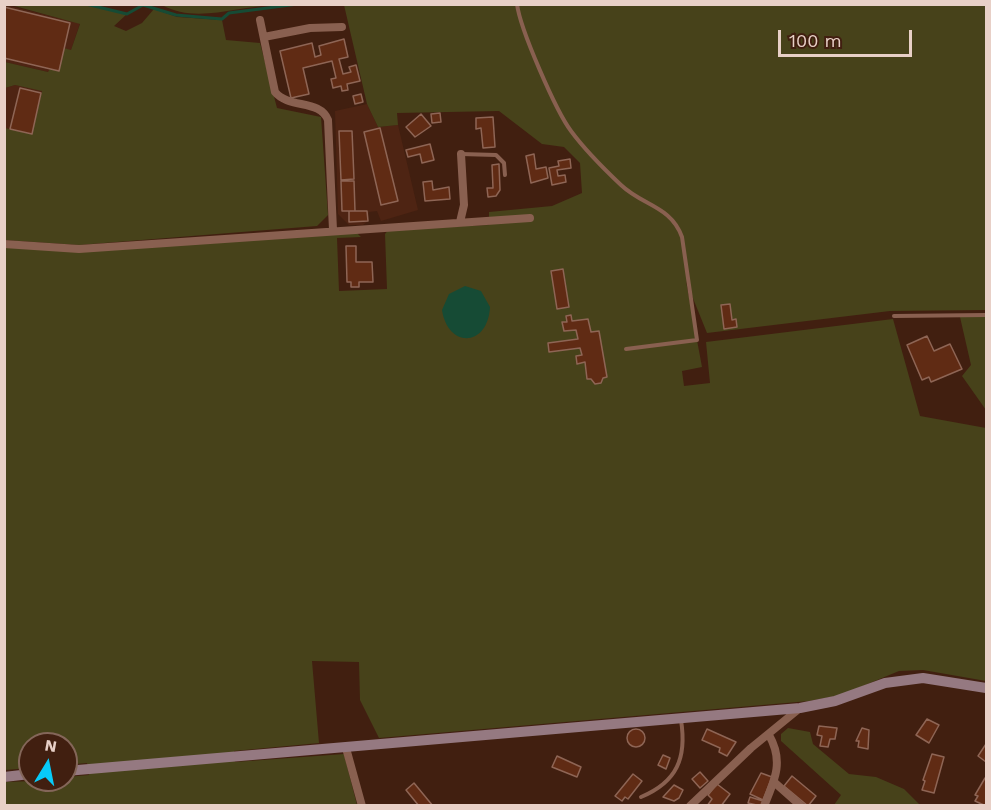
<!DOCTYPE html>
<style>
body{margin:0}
#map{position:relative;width:991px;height:810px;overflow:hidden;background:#411f10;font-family:"Work Sans",sans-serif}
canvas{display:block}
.frame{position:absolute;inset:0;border:6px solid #e8d0c7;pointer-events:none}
.north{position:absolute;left:18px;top:732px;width:60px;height:60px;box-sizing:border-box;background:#411f10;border:2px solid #846659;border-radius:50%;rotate:10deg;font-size:16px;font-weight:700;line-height:24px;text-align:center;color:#e8d0c7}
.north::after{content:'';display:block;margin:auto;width:21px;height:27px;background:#07cbf9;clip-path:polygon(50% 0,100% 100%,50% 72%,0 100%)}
.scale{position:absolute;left:778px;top:30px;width:134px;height:27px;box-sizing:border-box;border:3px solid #e8d0c7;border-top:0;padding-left:8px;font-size:18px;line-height:21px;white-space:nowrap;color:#e8d0c7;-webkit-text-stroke:4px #411f10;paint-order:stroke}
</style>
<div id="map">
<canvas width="991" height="810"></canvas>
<div class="frame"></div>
<div class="north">N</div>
<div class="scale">100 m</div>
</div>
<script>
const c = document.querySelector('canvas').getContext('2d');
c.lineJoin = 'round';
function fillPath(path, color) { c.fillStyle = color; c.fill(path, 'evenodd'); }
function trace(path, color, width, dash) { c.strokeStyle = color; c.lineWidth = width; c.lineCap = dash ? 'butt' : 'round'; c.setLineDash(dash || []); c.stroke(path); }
const built = new Path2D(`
 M5,5L80,23L71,50L65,49L59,71L48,72L5,62Z
 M15,85L42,90L32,134L5,128V88Z
 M367,104L378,127L398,125L418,210L381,221L377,211L369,212L368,221L363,225H349L338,214L335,111Z`);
const green = new Path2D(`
 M11,5H87L127,14L114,26L126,31L142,23L154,9L177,17L222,20L226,40L260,43L277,108L321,117L328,215L317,226L79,245L5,240V128L32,134L42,91L15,85L5,88V62L48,72L64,48L71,50L80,24Z
 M162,5H275C237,6 196,24 162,5Z
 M344,5H986V310L890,311L707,333L686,281L702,367L682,371L684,386L710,383L706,342L893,319L920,416L986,428V681L923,670L899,671L841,695L809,701L379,738L360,700L359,662L312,661L319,743L234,751L235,762L344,754L357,805H5V782L66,780V777L89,775L87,763L66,765V744H30V768L5,770L4,247L80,252L356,232L361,237L337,238L339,291L387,289L385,234L389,229L489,225V212L552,206L582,193L580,163L564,147L542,144L499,111L397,113L398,125L378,127L367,104Z
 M986,316V410L962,376L971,365L960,317Z
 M788,728L810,732L813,744L849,774L876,777L904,789L920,805H834L841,795L781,741V734Z`);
const water = new Path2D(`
 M465,286L481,291L490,307C488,347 448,349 442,310L449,294Z`);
const stream = new Path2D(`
 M86,4L127,14L143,5L176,15L222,19L229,13L298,4`);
const building = new Path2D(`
 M4,7L70,23L59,71L4,58Z
 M344,39L348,57L339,59L343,74L351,72L349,67L356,65L360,81L347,84L348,90L342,91L341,86L333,88L331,79L336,78L332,61L303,68L309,94L291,98L280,51L312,43L315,57L321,55L319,46Z
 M20,88L41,93L32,134L10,129Z
 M361,94L363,102L355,104L353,96Z
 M440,113L441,122L432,123L431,114Z
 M421,114L431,126L415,137L406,127Z
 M493,117L495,147L483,148L481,128L476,129V118Z
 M380,128L398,201L381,205L364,132Z
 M339,131H352L354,179L341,180Z
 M430,144L434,160L422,163L420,154L408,157L406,150Z
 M534,154L536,169L546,167L548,178L531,183L526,156Z
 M570,159L571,168L557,170L558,176L565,175L566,182L552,185L549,168L559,166L558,161Z
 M499,164L500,190L496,196L488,197L487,188H493L492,165Z
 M341,181H354L355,211H342Z
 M432,181L433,190L449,187L450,199L425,201L423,182Z
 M349,211H367L368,221L349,222Z
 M346,246H356V262H372L373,282H359V287H351V282H347Z
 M563,269L569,307L557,309L551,271Z
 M730,304L732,320L736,319L737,327L724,329L721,305Z
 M571,315L572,321L588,319L591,332L599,331L607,377L603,378L601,383L595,384L591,379H587L585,362L577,364L576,356L582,355L580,348L549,352L548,343L578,339L576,330L564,331L562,322H567L566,316Z
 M927,336L934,351L950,344L962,369L931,382L929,377L922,380L907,345Z
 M927,719L939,725L929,743L916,735Z
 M819,726L837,728L835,739H830L828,747L820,746L822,736L817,735Z
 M862,728L869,730L868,749L858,747L859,741H856Z
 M707,729L736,742L727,756L719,752L720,748L702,740Z
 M627 738a9 9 0 1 1 18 0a9 9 0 1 1-18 0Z
 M986,744V762L978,756Z
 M932,754L944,757L934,793L922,790L925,781L923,780Z
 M663,755L670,758L666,769L658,765Z
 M557,756L581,767L577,777L552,767Z
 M700,772L708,781L700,788L692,779Z
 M761,773L772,777L763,800L750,794Z
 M633,774L642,781L628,799L625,797L622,801L615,796Z
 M792,776L816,796L808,806L784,786Z
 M985,778L986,779V806L975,801L978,796L975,795Z
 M414,783L433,806H419L406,790Z
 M717,784L730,794L721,806H707L712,799L708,795Z
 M674,785L683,790L679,798L674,801L663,797Z
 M750,797L763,801L761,806L748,803Z`);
const service = new Path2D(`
 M517,4C520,29 556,111 571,131C585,150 604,169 621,185C643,206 671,206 682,237L697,340L626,349
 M461,154L496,155L504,163L505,175
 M894,316L986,315
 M641,797C677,782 687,758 681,720`);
const minor = new Path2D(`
 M260,20L275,92C289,109 320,99 328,120L333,230
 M264,37L310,28L342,27
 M460,222L464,205L461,154
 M4,244L79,249L530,218
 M346,748L362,806
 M774,782L801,806
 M690,806L751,748L800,708
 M764,806C775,780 784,761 769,735`);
const secondary = new Path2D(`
 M66,771L800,708L835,701L885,683L923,678L986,688
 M4,777L30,774`);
fillPath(built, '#4e2413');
fillPath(green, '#47421a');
fillPath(water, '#164b35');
trace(stream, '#164b35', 3);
fillPath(building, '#602b14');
trace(building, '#8e6555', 1.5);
trace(service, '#896050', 4);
trace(minor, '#896050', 8);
trace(secondary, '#957981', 10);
</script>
